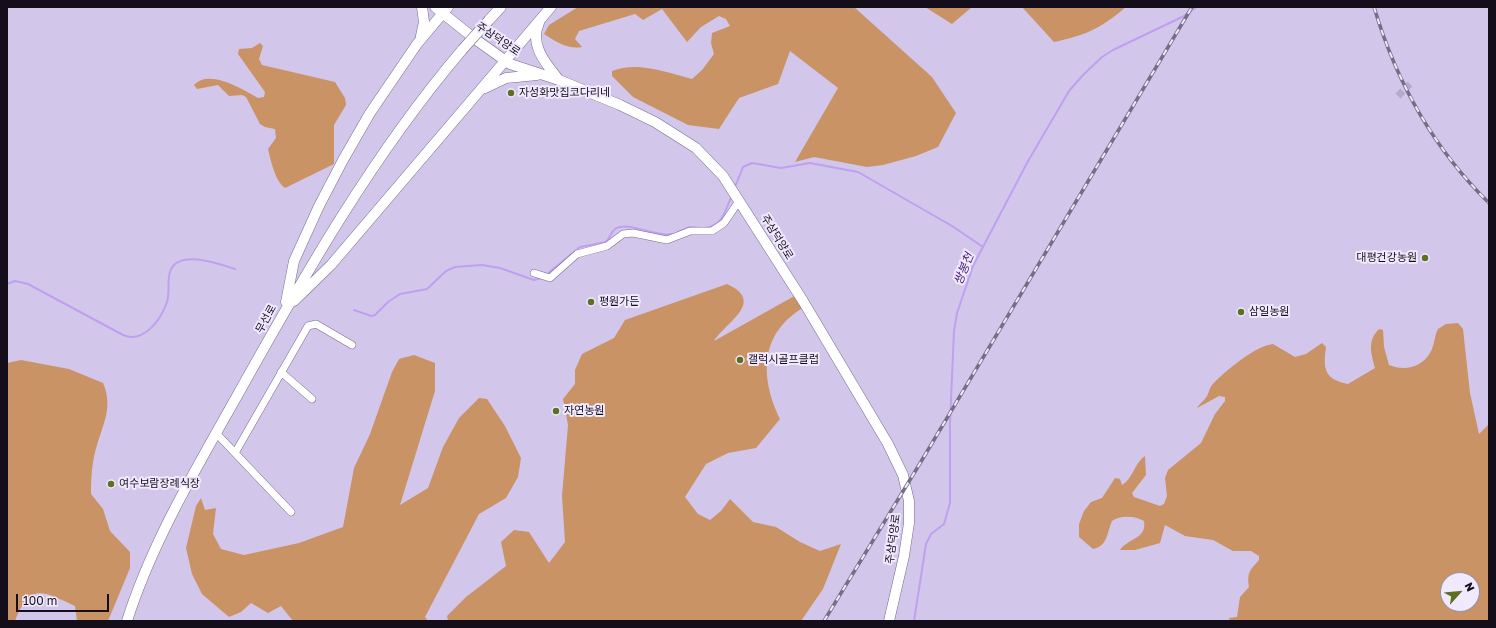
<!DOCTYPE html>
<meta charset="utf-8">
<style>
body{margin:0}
#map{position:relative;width:1496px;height:628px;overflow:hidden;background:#d3c6eb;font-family:"Golos Text",sans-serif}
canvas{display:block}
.frame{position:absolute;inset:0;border:8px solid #130e1a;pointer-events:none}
.north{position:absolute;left:1440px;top:572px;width:40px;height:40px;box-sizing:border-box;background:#f1eafe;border:1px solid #9892a3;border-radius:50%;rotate:63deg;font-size:11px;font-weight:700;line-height:16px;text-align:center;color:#130e1a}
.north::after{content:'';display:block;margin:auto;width:14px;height:18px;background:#5d701f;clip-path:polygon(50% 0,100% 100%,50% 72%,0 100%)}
.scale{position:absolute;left:16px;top:594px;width:93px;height:18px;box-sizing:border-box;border:2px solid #130e1a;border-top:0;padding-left:5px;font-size:12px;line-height:14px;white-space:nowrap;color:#130e1a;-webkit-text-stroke:3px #f1eafe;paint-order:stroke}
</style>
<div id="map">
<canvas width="1496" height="628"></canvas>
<div class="frame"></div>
<div class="north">N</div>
<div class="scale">100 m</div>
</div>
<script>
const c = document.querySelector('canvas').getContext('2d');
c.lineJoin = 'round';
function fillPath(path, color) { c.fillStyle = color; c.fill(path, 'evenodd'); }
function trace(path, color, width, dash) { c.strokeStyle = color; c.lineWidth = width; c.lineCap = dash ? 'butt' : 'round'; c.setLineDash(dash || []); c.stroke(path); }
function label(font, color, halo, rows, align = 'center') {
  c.font = font + ' "Golos Text","Noto Sans KR",sans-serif'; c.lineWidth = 4; c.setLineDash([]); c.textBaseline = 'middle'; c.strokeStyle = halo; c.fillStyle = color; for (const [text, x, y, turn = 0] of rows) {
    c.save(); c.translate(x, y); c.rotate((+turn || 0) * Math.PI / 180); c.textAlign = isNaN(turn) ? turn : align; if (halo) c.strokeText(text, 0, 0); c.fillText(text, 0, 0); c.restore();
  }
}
const green = new Path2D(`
 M578,7H854L932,77L956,113L938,147L916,156L883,165L867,167L814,157L795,162L838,88L790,51L778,84L739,98L719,129L688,125L633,97L612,76V71C637,61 666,72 692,79L702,70L714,54L711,43L712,33L730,26L726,19L719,16L701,27L687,42L662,9L643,20L635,14L579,31L575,39L582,47C568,50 555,41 544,34L549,25Z
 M925,7H972L952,24Z
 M1022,7H1126C1101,28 1087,35 1054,42Z
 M260,43L263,46L259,59L262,65L335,82L345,98L346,105L334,125V164L285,188C275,181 271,161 268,149L276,138L275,129L265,127L260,124L246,97L242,95L229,96L218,85L197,89L194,85C209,68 244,90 258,98L264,97L265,92L238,54L239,49L252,48Z
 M727,284C766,302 726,322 714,341L798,294L806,306C760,332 759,375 780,419L756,448L728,453L706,464L685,497L698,514L710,520L721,511L730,499L753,522L776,527L800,542L820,551L841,544L823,589L801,621H448L447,616L466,597L506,566L501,542L514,530L529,532L549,563L565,542L562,496L568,425L563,399L575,384V370L582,354L614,338L625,320Z
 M1458,323L1463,329L1470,393L1479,434L1489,424V621H1230L1229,618L1237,617L1240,597L1249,587C1247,573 1249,571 1259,560V556L1251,551H1233L1213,540L1185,536L1165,525L1160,543L1135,550H1120C1128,538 1147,539 1144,521C1135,516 1121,515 1112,521C1107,532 1108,546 1093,549L1079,537V524L1084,511L1091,502L1102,498L1115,478L1120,479L1122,485C1133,479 1134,463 1145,456L1146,475L1132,493L1134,497L1160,506L1164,504L1167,496L1165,478L1168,470L1201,443L1215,414L1225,401V397L1219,396L1197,408C1199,404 1204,401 1207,396C1209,393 1209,389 1212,385C1225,371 1255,346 1273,344L1295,357L1306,354L1322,343L1326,347C1323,369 1324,379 1348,384L1375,368C1371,353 1367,341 1379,329L1383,330L1384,347L1389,365C1404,371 1421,368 1430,353C1435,345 1434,336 1438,329L1446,324ZM1448,580H1472V604H1448Z
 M414,355L435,363V391L400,505L428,488L443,447L459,418L479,398L487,399L505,426L521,458L518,477L506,498L479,514L425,617L428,621H293L281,606L268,613L251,603L241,612L229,617L202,594L192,574L186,548L196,506L201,498L205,510L216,508L213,534L221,549L244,555L299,543L343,527L354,468L370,434L392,372L399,359Z
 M21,360L69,369L103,383C113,406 104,422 97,445C92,461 91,477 91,494L103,509L110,531L130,552V568L108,621H77L75,606C43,591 30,582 15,621H7V363Z`);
const stream = new Path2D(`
 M735,187L743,167L752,163L781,168L810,163L858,172L952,226L983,247
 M705,228C724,225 725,210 732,195
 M678,232L690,227L701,228
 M547,274L580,247L606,242C610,238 611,232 615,229C627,220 657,238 672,234
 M7,284L15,281L28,284L123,335C143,344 161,320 167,302C170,293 167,281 170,272C177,248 220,264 235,269
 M354,310L371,316L375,315L388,302L400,294L427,289L446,271L455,267L482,265L500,268L534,280L542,278
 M914,621L926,544L931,534L944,524L950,503V423L954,331L957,313L973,266L1027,163L1069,91L1084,74L1102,57L1113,50L1182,17L1197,7`);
const streetTunnel = new Path2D(`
 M1398,96L1410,84`);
const street = new Path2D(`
 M534,273L550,278L577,254L607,246L623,234L633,233L667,240L690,231H712L724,223L739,201
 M281,372L312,399
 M216,433L291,512
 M235,453L308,326L316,324L352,345`);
const secondary = new Path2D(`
 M435,7L475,39L510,64L559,80L620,105L655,122L696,148L723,176L803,301L888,444L903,475L909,501V523L904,556L889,621
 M489,20L501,7
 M539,23C529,45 546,64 559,80
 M421,36L424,22L422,7
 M485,88L506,78L537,75
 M294,301L331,265L551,7
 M286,302L294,261L319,206L343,160L370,113L417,44L448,7
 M127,621C152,542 196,469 237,396C304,276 372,156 462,50`);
const rail = new Path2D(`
 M1374,7C1396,81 1434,149 1489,203
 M824,621L919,465L1192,7`);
const secondaryBridge = new Path2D(`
 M462,50L489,20`);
const markers = [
 [511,93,4,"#5d701f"],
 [1425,258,4,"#5d701f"],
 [591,302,4,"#5d701f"],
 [1241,312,4,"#5d701f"],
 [740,360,4,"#5d701f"],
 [556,411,4,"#5d701f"],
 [111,484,4,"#5d701f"]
];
const streetNames = [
 ["주삼덕양로",498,39,34],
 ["주삼덕양로",777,237,58],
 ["무선로",266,319,-61],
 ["주삼덕양로",893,539,-82]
];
const poiNames = [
 ["자성화맛집코다리네",519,93],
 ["대평건강농원",1417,258,"right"],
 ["평원가든",599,302],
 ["삼일농원",1249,312],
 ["갤럭시골프클럽",748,360],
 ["자연농원",564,411],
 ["여수보람장례식장",119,484]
];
const waterNames = [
 ["쌍봉천",964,269,-68]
];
fillPath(green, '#c99365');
trace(stream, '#bfa0f0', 2);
trace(streetTunnel, '#b6aacc', 7, [7, 3.5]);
trace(street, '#786b8d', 8);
trace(secondary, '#786b8d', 11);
trace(street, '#fff', 7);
trace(secondary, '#fff', 10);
trace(rail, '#766d86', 3.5);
trace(rail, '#f1eafe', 2, [6]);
trace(secondaryBridge, '#786b8d', 11, []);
trace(secondaryBridge, '#fff', 10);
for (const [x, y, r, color] of markers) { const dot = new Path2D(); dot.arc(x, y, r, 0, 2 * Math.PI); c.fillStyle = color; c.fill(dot); trace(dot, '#f1eafe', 1.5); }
label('11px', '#130e1a', '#f1eafe', streetNames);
label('11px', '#130e1a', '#f1eafe', poiNames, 'left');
label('italic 12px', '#471975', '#f1eafe', waterNames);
</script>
